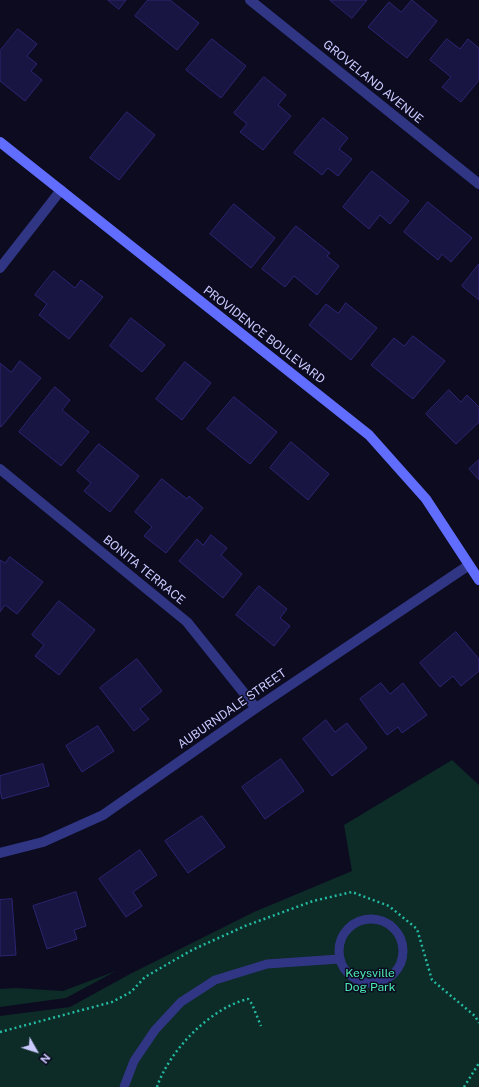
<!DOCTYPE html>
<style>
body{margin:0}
#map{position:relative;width:479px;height:1087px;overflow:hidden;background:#0c0b20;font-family:"Public Sans",sans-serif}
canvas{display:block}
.north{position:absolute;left:16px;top:1031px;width:40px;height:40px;-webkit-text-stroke:3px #0c0b20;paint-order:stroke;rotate:129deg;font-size:11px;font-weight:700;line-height:16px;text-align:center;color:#cbcaff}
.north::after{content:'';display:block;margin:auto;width:14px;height:18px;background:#cbcaff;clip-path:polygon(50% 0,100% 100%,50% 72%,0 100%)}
</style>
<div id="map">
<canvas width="479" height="1087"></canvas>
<div class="north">N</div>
</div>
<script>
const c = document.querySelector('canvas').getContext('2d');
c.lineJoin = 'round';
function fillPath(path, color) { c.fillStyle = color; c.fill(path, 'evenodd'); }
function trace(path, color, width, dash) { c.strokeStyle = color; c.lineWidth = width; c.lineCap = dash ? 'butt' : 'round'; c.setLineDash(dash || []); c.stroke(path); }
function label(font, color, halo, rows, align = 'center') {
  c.font = font + ' "Public Sans",sans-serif'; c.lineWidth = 3; c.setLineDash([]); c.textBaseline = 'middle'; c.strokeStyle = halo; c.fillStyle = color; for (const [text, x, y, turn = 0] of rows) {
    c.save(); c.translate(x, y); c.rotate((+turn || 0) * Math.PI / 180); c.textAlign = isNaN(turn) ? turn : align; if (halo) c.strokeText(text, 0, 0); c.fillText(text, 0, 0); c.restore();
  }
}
const green = new Path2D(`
 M452,760L479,785V1087H0V1016L70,1007L130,974L254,912L352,871L344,825Z
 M116,971L66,998L0,1007V989L16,988L63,991Z`);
const building = new Path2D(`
 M108,0H126L119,9Z
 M148,0H170L199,23L177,50L135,16Z
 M330,0H367L352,18Z
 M412,0L437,21L407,58L368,27L389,2L401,12Z
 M18,29L37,44L27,56L37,64L31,71L42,80L25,101L0,81V51Z
 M212,39L246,66L221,98L186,70Z
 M447,39L460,49L468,39L479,48V80L461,102L442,87L451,77L430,60Z
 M264,77L286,95L278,105L291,116L263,150L240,132L247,124L234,113Z
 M127,112L155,135L119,180L90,158Z
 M323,118L348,138L339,149L352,159L338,176L328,168L322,175L294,153Z
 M372,171L409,201L390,224L380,215L369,229L343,207Z
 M428,202L472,238L451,262L442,254L438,260L404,232Z
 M234,204L275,238L251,268L210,234Z
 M296,226L330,253L327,256L339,266L317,295L294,276L285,287L262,269Z
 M479,264V300L462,286Z
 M54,271L75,288L81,280L103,297L69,339L39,315L47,304L35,295Z
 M346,303L377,328L351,360L309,325L326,304L338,313Z
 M131,318L165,345L142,372L110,346Z
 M413,336L445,361L413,399L371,365L394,338L404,346Z
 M20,361L41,378L1,427L0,426V363L11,372Z
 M185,362L211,383L182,420L156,399Z
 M55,387L70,400L62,410L89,432L61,466L19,432Z
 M449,390L461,402L467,395L479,407V422L456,444L426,414Z
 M234,397L277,432L250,464L207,429Z
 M291,442L329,474L308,500L270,468Z
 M99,444L139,476L110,512L84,491L91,483L77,471Z
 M479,460V480L469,469Z
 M162,479L187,499L189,496L203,508L166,553L144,536L152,527L135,512Z
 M211,535L227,548L221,555L242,574L223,598L179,561L197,539L203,545Z
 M10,557L43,582L17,614L5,605L0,612V560L5,563Z
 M259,586L287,609L280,618L290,626L274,646L236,615Z
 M59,601L95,630L59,675L35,656L44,645L32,635Z
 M456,632L479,659V671L461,686L453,676L440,687L420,663Z
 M137,659L162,691L140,709L149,719L134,731L100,688Z
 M381,683L390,694L403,683L427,715L402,733L398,727L387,735L360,699Z
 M326,720L335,732L347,723L367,748L332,776L303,739Z
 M98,726L114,751L82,772L66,746Z
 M281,759L304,791L265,819L242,787Z
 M43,764L49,786L2,799L0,790V776Z
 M202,816L225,847L188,873L165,841Z
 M140,850L157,875L133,892L142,906L126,917L99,879Z
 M76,892L86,926L74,930L77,939L47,949L33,906Z
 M12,899L16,955L0,956V900Z`);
const path = new Path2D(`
 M0,1032L112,1002L131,992L145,977L192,950L245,926L313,901L352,892L389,906L417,929L432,980L475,1016L479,1023
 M157,1087C169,1051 210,1008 248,999L252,1004L261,1026
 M464,1087L479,1063`);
const lane = new Path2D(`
 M339 951a32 32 0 1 1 64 0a32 32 0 1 1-64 0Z
 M124,1087L134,1061L155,1030L181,1002L215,980L267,964L339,959`);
const street = new Path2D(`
 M250,0L479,184
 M0,268L61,190
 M0,469L187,622L256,708
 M0,853L43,842L103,815L256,708L469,565`);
const secondary = new Path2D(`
 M0,142L369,435L426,499L479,580`);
const streetNames = [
 ["GROVELAND AVENUE",373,82,39],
 ["PROVIDENCE BOULEVARD",264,335,38],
 ["BONITA TERRACE",144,570,39],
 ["AUBURNDALE STREET",232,709,-35]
];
const parkNames = [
 ["Keysville",370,973],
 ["Dog Park",370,987]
];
fillPath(green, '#0d2b27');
fillPath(building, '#191543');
trace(building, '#2c2571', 1);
trace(path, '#22bba2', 2.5, [2, 3]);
trace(lane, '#313684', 9);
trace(street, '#313684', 10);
trace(secondary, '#616dff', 10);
label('12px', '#cbcaff', '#0c0b20', streetNames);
label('12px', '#4beab2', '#0c0b20', parkNames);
</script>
